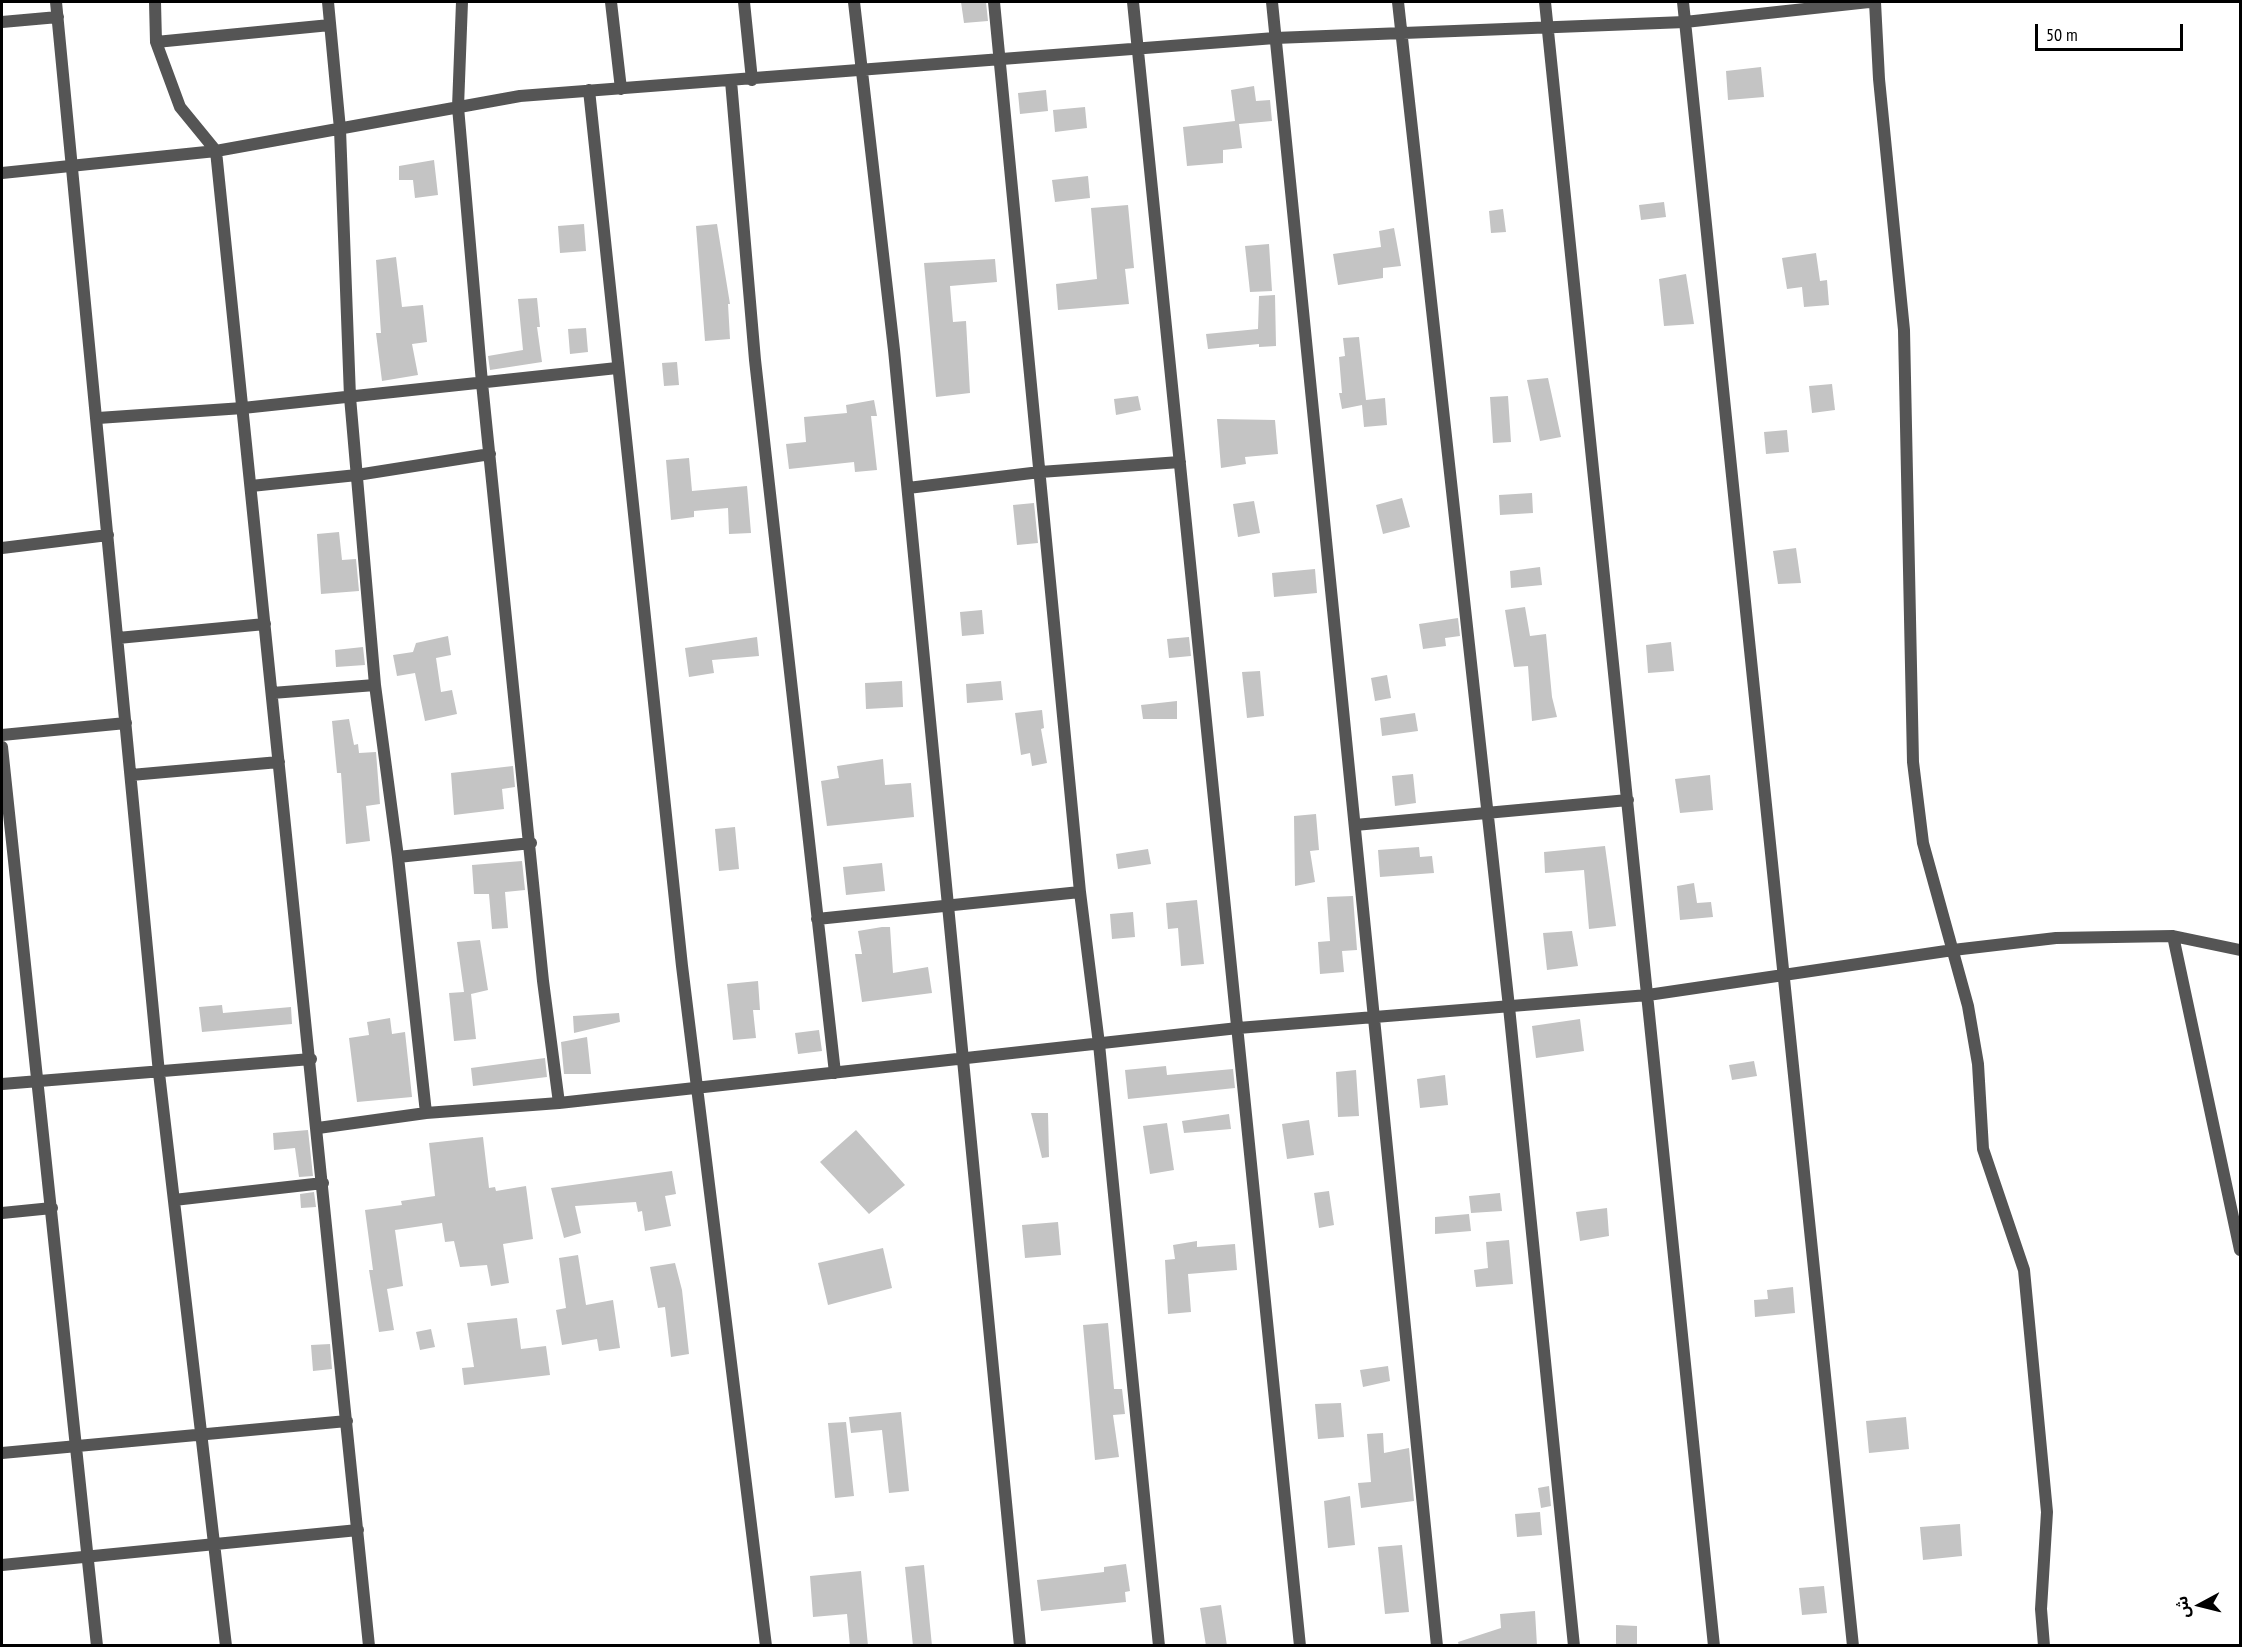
<!DOCTYPE html>
<meta charset="utf-8">
<style>
body{margin:0}
#map{position:relative;width:2242px;height:1647px;overflow:hidden;background:#fff;font-family:"PT Sans Narrow","Noto Sans Arabic",sans-serif}
canvas{display:block}
.frame{position:absolute;inset:0;border:3px solid #000;pointer-events:none}
.north{position:absolute;left:2170px;top:1575px;width:60px;height:60px;-webkit-text-stroke:4px #fff;paint-order:stroke;rotate:263deg;font-size:16px;font-weight:700;line-height:24px;text-align:center;color:#000}
.north::after{content:'';display:block;margin:auto;width:21px;height:27px;background:#000;clip-path:polygon(50% 0,100% 100%,50% 72%,0 100%)}
.scale{position:absolute;left:2035px;top:24px;width:148px;height:27px;box-sizing:border-box;border:3px solid #000;border-top:0;padding-left:8px;font-size:18px;line-height:21px;white-space:nowrap;color:#000;-webkit-text-stroke:4px #fff;paint-order:stroke}
</style>
<div id="map">
<canvas width="2242" height="1647"></canvas>
<div class="frame"></div>
<div class="north">ش</div>
<div class="scale">50 m</div>
</div>
<script>
const c = document.querySelector('canvas').getContext('2d');
c.lineJoin = 'round';
function fillPath(path, color) { c.fillStyle = color; c.fill(path, 'evenodd'); }
function trace(path, color, width, dash) { c.strokeStyle = color; c.lineWidth = width; c.lineCap = dash ? 'butt' : 'round'; c.setLineDash(dash || []); c.stroke(path); }
const building = new Path2D(`
 M961,2H986L988,21L964,23Z
 M1761,67L1764,97L1728,100L1726,71Z
 M1254,86L1256,101L1270,100L1272,121L1239,124L1242,148L1223,150V163L1187,166L1183,127L1235,121L1231,90Z
 M1046,90L1048,111L1020,114L1018,93Z
 M1085,107L1087,128L1055,132L1053,110Z
 M434,160L438,195L415,198L413,180H399V166Z
 M1088,176L1090,198L1055,202L1052,180Z
 M1664,202L1666,217L1641,220L1639,205Z
 M1128,205L1134,268L1125,269L1129,304L1058,310L1056,284L1097,279L1091,208Z
 M1503,209L1506,232L1491,233L1489,211Z
 M584,224L586,251L560,253L558,226Z
 M717,224L730,304H728L730,339L705,341L696,226Z
 M1394,228L1401,266L1383,268V278L1338,285L1333,254L1381,247L1379,231Z
 M1269,244L1272,291L1250,292L1245,246Z
 M1816,253L1820,281L1827,280L1829,305L1804,307L1802,287L1787,289L1782,258Z
 M396,257L402,307L423,305L427,342L412,344L418,375L382,381L376,333H381L376,260Z
 M995,259L997,282L950,286L953,322L966,321L970,393L936,397L924,263Z
 M1686,274L1694,324L1664,326L1659,279Z
 M1275,295L1276,346L1259,347V344L1208,349L1206,334L1258,329L1259,296Z
 M537,298L540,327H537L542,362L490,370L488,356L523,350L518,299Z
 M586,328L588,352L570,354L568,329Z
 M1359,337L1366,400L1385,398L1387,425L1364,427L1362,405L1342,409L1339,393H1342L1339,357L1345,356L1343,338Z
 M677,362L679,385L664,386L662,363Z
 M1548,378L1561,437L1540,441L1527,380Z
 M1832,384L1835,410L1812,413L1809,386Z
 M1138,396L1141,410L1116,415L1114,399Z
 M1508,396L1511,442L1493,443L1490,397Z
 M874,400L877,416H871L877,470L855,472L854,462L789,469L786,444L806,442L804,417L847,413L846,405Z
 M1217,419L1275,420L1278,454L1245,457L1246,464L1221,468Z
 M1787,430L1789,452L1766,454L1764,432Z
 M689,458L692,491L747,486L751,533L729,534L728,508L694,511V517L671,520L666,460Z
 M1532,493L1533,513L1500,515L1499,495Z
 M1402,498L1410,527L1383,534L1376,505Z
 M1254,501L1260,533L1238,537L1233,504Z
 M1034,503L1038,543L1017,545L1013,505Z
 M339,532L342,560L356,559L359,591L321,594L317,534Z
 M1796,548L1801,583L1778,584L1773,551Z
 M1540,567L1542,585L1511,588L1510,571Z
 M1315,569L1317,593L1274,597L1272,573Z
 M1525,607L1530,636L1546,634L1552,697L1557,717L1532,721L1528,666L1514,667L1505,610Z
 M982,610L984,634L962,636L960,612Z
 M1458,618L1460,636L1445,638L1446,646L1423,649L1419,624Z
 M448,636L451,655L436,658L441,692L452,690L457,714L425,721L415,673L397,676L393,655L413,652L416,643Z
 M757,637L759,656L712,660L714,673L689,677L685,648Z
 M1189,637L1191,656L1169,658L1167,639Z
 M1671,642L1674,671L1648,673L1646,645Z
 M363,647L365,665L336,667L335,650Z
 M1260,671L1264,716L1247,718L1242,672Z
 M1387,675L1391,698L1375,701L1371,678Z
 M902,681L903,707L866,709L865,683Z
 M1001,681L1003,700L967,703L966,684Z
 M1177,701V719H1143L1141,705Z
 M1042,710L1044,728L1041,729L1047,763L1032,766L1030,753L1021,755L1015,713Z
 M1415,713L1418,731L1382,736L1380,718Z
 M349,719L354,745L358,744L359,753L376,752L380,804L366,806L370,841L346,844L341,773H337L332,721Z
 M883,759L885,785L911,783L914,817L827,826L821,781L839,778L837,766Z
 M513,766L515,787L502,789L504,809L454,815L451,773Z
 M1413,774L1416,803L1395,806L1392,776Z
 M1710,775L1713,810L1680,813L1675,779Z
 M1316,814L1319,850L1310,851L1315,882L1295,886L1294,816Z
 M735,827L739,869L719,871L715,829Z
 M1605,846L1616,926L1589,929L1584,870L1545,873L1544,852Z
 M1419,847L1420,857L1432,856L1434,873L1380,877L1378,850Z
 M1148,849L1151,864L1118,869L1116,854Z
 M522,861L525,890L505,892L508,928L492,929L489,894H474L472,865Z
 M882,863L885,891L846,895L843,867Z
 M1694,883L1697,903L1711,902L1713,917L1680,920L1677,886Z
 M1353,896L1357,950L1342,951L1344,972L1320,974L1318,942L1330,941L1327,897Z
 M1197,900L1204,964L1181,966L1178,928L1168,929L1166,903Z
 M1133,912L1135,937L1112,939L1110,914Z
 M882,927H890L893,973L928,967L932,993L862,1002L855,954H862L858,931Z
 M1572,931L1578,966L1547,970L1543,933Z
 M480,940L488,990L471,994L476,1039L454,1041L449,993L464,992L457,942Z
 M758,981L760,1010H753L756,1038L733,1040L727,984Z
 M222,1005L223,1013L291,1007L292,1024L202,1032L199,1007Z
 M619,1013L620,1022L574,1033L573,1016Z
 M390,1018L392,1034L405,1032L412,1097L357,1102L349,1038L369,1035L367,1022Z
 M1580,1019L1584,1051L1536,1058L1532,1026Z
 M819,1030L822,1051L798,1054L795,1033Z
 M587,1037L591,1074H564L561,1042Z
 M545,1058L547,1077L473,1086L471,1068Z
 M1754,1061L1757,1076L1732,1080L1729,1065Z
 M1166,1066L1167,1075L1233,1069L1235,1088L1128,1099L1125,1070Z
 M1356,1070L1359,1116L1338,1117L1336,1072Z
 M1445,1075L1448,1105L1420,1108L1417,1079Z
 M1031,1113H1048L1049,1157L1042,1158Z
 M1229,1114L1231,1129L1184,1133L1182,1121Z
 M1309,1120L1314,1155L1287,1159L1282,1124Z
 M1167,1123L1174,1170L1150,1174L1143,1126Z
 M308,1130L313,1176L299,1177L295,1148L274,1150L273,1133Z
 M856,1130L905,1185L869,1214L820,1162Z
 M483,1137L489,1188L495,1187L496,1191L526,1186L533,1239L503,1244L509,1283L491,1286L487,1265L460,1267L454,1241L445,1242L442,1223L395,1230L403,1286L387,1289L394,1330L379,1332L369,1270H373L365,1210L402,1205L401,1201L435,1196L429,1143Z
 M672,1171L676,1194L665,1196L671,1226L645,1231L642,1211L638,1212L636,1202L575,1206L581,1233L564,1238L551,1188Z
 M1329,1191L1334,1225L1319,1228L1314,1193Z
 M314,1192L316,1207L301,1208L300,1194Z
 M1500,1193L1502,1211L1471,1213L1469,1196Z
 M1607,1208L1609,1236L1580,1241L1576,1212Z
 M1469,1214L1471,1231L1435,1234V1217Z
 M1058,1222L1061,1255L1025,1258L1022,1225Z
 M1509,1240L1513,1284L1476,1287L1474,1270L1488,1268L1486,1242Z
 M1197,1241V1247L1235,1244L1237,1270L1188,1274L1191,1312L1168,1314L1165,1260L1175,1259L1173,1245Z
 M883,1248L892,1288L828,1305L818,1263Z
 M578,1255L586,1305L613,1300L620,1348L599,1351L597,1339L562,1345L556,1310L566,1308L559,1258Z
 M675,1263L682,1290L689,1354L671,1357L665,1307L658,1308L650,1267Z
 M1793,1287L1795,1313L1755,1317L1754,1300L1768,1299L1767,1290Z
 M517,1318L521,1349L546,1346L550,1375L464,1385L462,1368L474,1367L467,1323Z
 M1108,1323L1114,1389H1122L1125,1414L1113,1415L1119,1457L1095,1460L1083,1325Z
 M431,1329L435,1347L420,1350L416,1332Z
 M330,1344L332,1369L313,1371L311,1345Z
 M1388,1366L1390,1381L1363,1387L1360,1370Z
 M1341,1403L1344,1437L1318,1439L1315,1404Z
 M901,1412L909,1491L889,1493L882,1430L851,1433L849,1417Z
 M1906,1417L1909,1449L1869,1453L1866,1421Z
 M846,1422L854,1496L835,1498L828,1423Z
 M1383,1433L1384,1453L1409,1448L1414,1501L1361,1508L1358,1483L1371,1482L1367,1434Z
 M1549,1486L1551,1506L1541,1508L1538,1488Z
 M1350,1496L1355,1545L1328,1548L1324,1501Z
 M1540,1512L1542,1535L1517,1537L1515,1514Z
 M1960,1524L1962,1556L1923,1560L1920,1527Z
 M1402,1545L1409,1612L1385,1614L1378,1547Z
 M1126,1564L1130,1591L1125,1592L1126,1602L1041,1611L1037,1580L1104,1572V1567Z
 M924,1565L932,1646H913L905,1567Z
 M861,1571L868,1646H850L847,1614L813,1617L810,1576Z
 M1824,1586L1827,1613L1802,1615L1799,1588Z
 M1221,1605L1227,1646H1206L1200,1608Z
 M1535,1611L1537,1646H1459L1458,1642L1501,1628L1500,1614Z
 M1616,1625L1637,1626V1646H1616Z`);
const street = new Path2D(`
 M56,2L159,1073L226,1646
 M155,2L156,42L180,107L216,151L369,1646
 M328,2L340,129L350,397L375,685L398,857L426,1113
 M462,2L458,107L482,383L543,981L559,1103
 M611,2L621,89
 M744,2L752,80
 M854,2L894,350L1020,1646
 M994,2L1080,892L1099,1044L1159,1646
 M1133,2L1300,1646
 M1272,2L1437,1646
 M1398,2L1509,1007L1574,1646
 M1545,2L1714,1646
 M1683,2L1853,1646
 M1875,2L1879,79L1904,330L1913,762L1923,843L1968,1006L1978,1064L1983,1149L2024,1270L2047,1512L2041,1609L2044,1646
 M2,22L58,17
 M156,42L330,25
 M731,81L755,360L835,1073
 M589,90L682,966L766,1646
 M2,173L216,151L520,96L1275,38L1685,22L1869,2
 M98,418L243,408L617,368
 M251,486L357,475L490,454
 M908,488L1040,472L1180,462
 M2,548L108,535
 M118,638L265,624
 M272,693L375,685
 M2,735L126,723
 M2,747L97,1646
 M131,775L279,762
 M1355,825L1628,800
 M398,857L531,843
 M817,919L1080,892
 M2173,936L2240,1250
 M2,1084L311,1059
 M318,1128L426,1113L559,1103L1238,1028L1648,995L1953,950L2056,938L2173,936L2240,950
 M174,1200L323,1183
 M2,1213L52,1208
 M2,1453L347,1421
 M2,1565L358,1530`);
fillPath(building, '#c4c4c4');
trace(street, '#555', 12);
</script>
